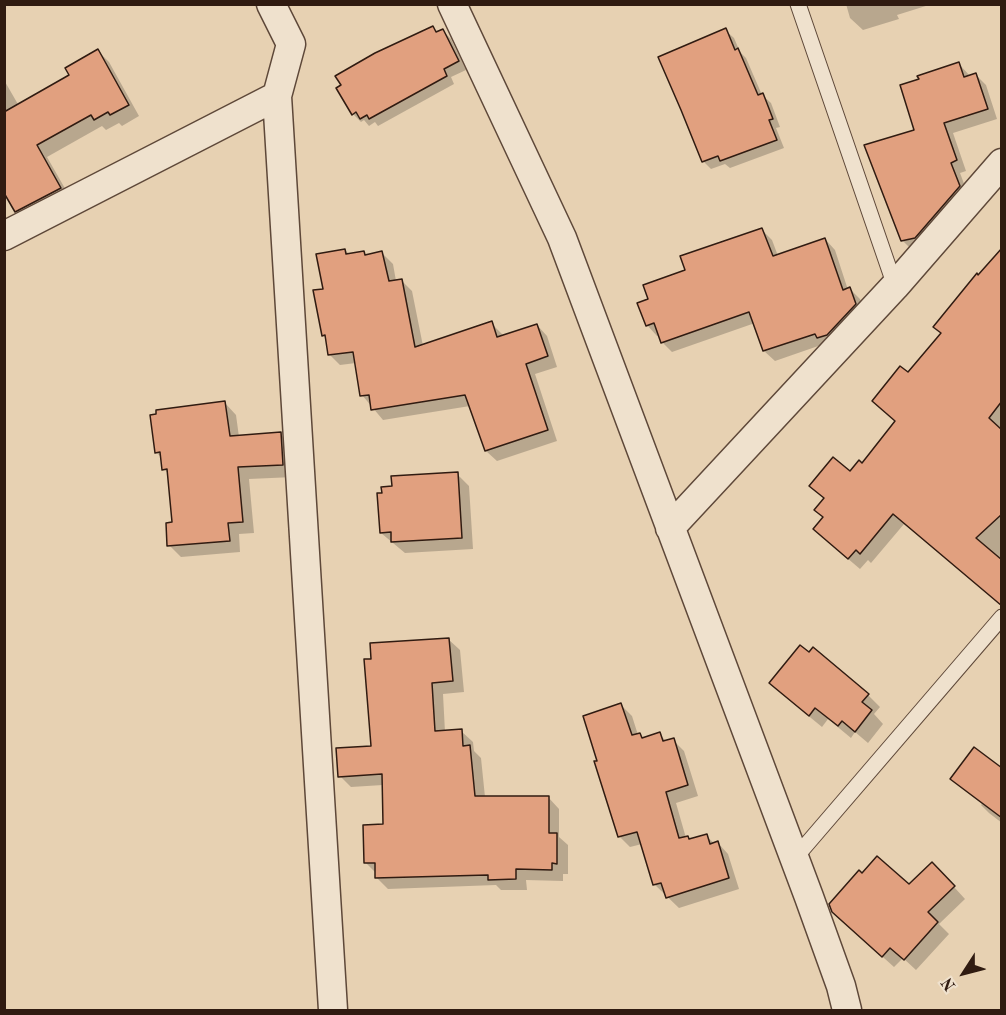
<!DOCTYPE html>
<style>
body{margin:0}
#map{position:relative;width:1006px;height:1015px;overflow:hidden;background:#e7d1b2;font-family:"Old Standard TT",serif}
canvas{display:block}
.frame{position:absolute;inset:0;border:6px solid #301b11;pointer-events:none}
.north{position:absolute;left:934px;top:943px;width:60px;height:60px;-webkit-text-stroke:4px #efe1cd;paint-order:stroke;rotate:234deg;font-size:16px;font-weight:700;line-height:24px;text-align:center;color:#301b11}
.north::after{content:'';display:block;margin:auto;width:21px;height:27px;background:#301b11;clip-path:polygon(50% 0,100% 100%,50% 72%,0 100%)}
</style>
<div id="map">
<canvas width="1006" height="1015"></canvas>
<div class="frame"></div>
<div class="north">N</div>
</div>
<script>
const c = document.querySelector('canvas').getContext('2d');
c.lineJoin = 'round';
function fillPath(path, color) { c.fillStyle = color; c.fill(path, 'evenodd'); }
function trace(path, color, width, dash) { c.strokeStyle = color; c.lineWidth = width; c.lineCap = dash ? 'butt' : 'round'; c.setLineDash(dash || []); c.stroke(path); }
const shadow = new Path2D(`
 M846,4H929V5L897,15L899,19L863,30L850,18Z
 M433,27L439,33L443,31L451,39L466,70L451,77L454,84L378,126L375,122L369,126L364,120L361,122L353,114Z
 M725,30L734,38L740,52L746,58L762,95L771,103L780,127L776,128L784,148L730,168L725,164L711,169L703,161Z
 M98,51L109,62L139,116L122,126L119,123L106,130L102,126L47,157L71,199L27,222L16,211L4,190V80L19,106L71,76Z
 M959,64L970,76L975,74L986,85L997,119L953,133L966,171L960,173L969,197L913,251L902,240L916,131Z
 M762,230L772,240L778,256L825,239L835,250L848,290L850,289L860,299L866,314L824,344L775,361L764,351L755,323L672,352L662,342L660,335L657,336L647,325L650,300L687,271Z
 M345,250L350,255L363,252L367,256L382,253L393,264L396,281L401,280L412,291L423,346L491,323L502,334L503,337L537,325L547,336L557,367L535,374L557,441L497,461L486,451L470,406L383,420L362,395L356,363L340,365L329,354L327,338L324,335L325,290Z
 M1002,253V426L999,429L1002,432V606L904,524L871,563L868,560L860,569L826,540L825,499L811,486L850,473L862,465L896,422L908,374L942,334L979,277Z
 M225,403L236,415L239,437L280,434L292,445L294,477L249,479L254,533L239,534L240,552L181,557L169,545L174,523L169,474L164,469L162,458L156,452Z
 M457,474L469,486L473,549L405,553L381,533Z
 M448,639L460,650L464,692L443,694L445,732L461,731L473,742L474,751L481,758L485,797H548L559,809V837L568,845V874H563V881L526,880L527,890H501L496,885L388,889L376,877V873L366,863L384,826L383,785L351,787L340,776L373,747Z
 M783,695H868L880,707L874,714L883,724L868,743L855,732L851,738L828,719L822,727Z
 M621,705L632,716L638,735L640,734L644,739L659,734L667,742L673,740L684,751L698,796L676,803L686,838L687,837L691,840L706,836L715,844L718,843L728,854L739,889L679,908L654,884L642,844L630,847L619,836L599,762Z
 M1002,769V823L989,813L981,805L982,804L960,787L952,779Z
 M862,875L909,886L944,876L965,899L939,924L949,934L916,970L903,958L894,967L845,923Z`);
const building = new Path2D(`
 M433,26L436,32L443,29L459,61L444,69L447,76L369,119L367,115L360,119L356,112L352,115L336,88L341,85L335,76L375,53Z
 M726,28L735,50L738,48L758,95L763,93L773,119L769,120L777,140L720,161L718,156L702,162L681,110L658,57Z
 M98,49L129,105L110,115L108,112L94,120L91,115L37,145L61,188L15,212L4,193V112L69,75L65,68Z
 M959,62L964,77L976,73L988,109L944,123L957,160L951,163L960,186L915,238L901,241L864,145L914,130L900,85L919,79L917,76Z
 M762,228L773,256L825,238L843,290L850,287L856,304L827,335L817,338L815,334L763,351L749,312L661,343L654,323L646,326L637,303L648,299L643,285L685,270L680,256Z
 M1002,248V401L989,418L1002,430V514L976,538L1002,560V606L893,514L860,554L856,550L848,559L813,529L823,517L814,510L824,498L809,486L833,457L850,471L859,460L862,463L895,421L872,401L900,366L908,372L941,333L933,327L977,273L978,275Z
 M345,249L346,254L364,251L365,255L382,251L389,281L402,279L415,347L492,321L497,337L537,324L548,356L526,364L548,430L485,451L465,395L371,410L369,395L360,396L353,352L328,355L325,335L322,336L313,290L323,289L316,254Z
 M225,401L230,436L281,432L283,465L238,467L243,522L228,523L230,541L167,546L166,523L172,522L167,469L162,470L160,452L155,453L150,415L156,414V410Z
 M458,472L462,538L391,542V532L380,533L377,493H382L381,487L392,486L391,476Z
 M449,638L453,681L432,683L435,731L462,729L463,746L470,745L475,796H549V833H557V864L552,863V870L516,869V879L488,880V875L375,878V863H364L363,825L383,824L382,774L338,777L336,748L371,746L364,659H371L370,643Z
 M800,645L809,652L813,647L869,694L862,702L872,710L855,732L842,721L838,726L815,708L809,716L769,683Z
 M621,703L632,735L640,733L642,738L660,732L663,741L674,738L688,785L666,792L679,838L688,836L689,839L707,834L710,844L718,841L729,878L666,898L661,883L653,885L637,832L618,837L594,761H597L583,716Z
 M974,747L1002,768V818L950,779Z
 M877,856L909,884L932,862L955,886L928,912L938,922L904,960L890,948L882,957L832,912L829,904L859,870L862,873Z`);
const service = new Path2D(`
 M798,4L895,286
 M794,859L1002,617`);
const minor = new Path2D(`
 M271,4L291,44L277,96L333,1010
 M452,4L562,238L809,897L841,986L847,1010
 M4,236L277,96
 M670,528L895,286L1002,163`);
fillPath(shadow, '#0003');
fillPath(building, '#e1a07f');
trace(building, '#301b11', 1.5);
trace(service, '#5e4839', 17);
trace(minor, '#5e4839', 31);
trace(service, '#efe1cd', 15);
trace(minor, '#efe1cd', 28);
</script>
